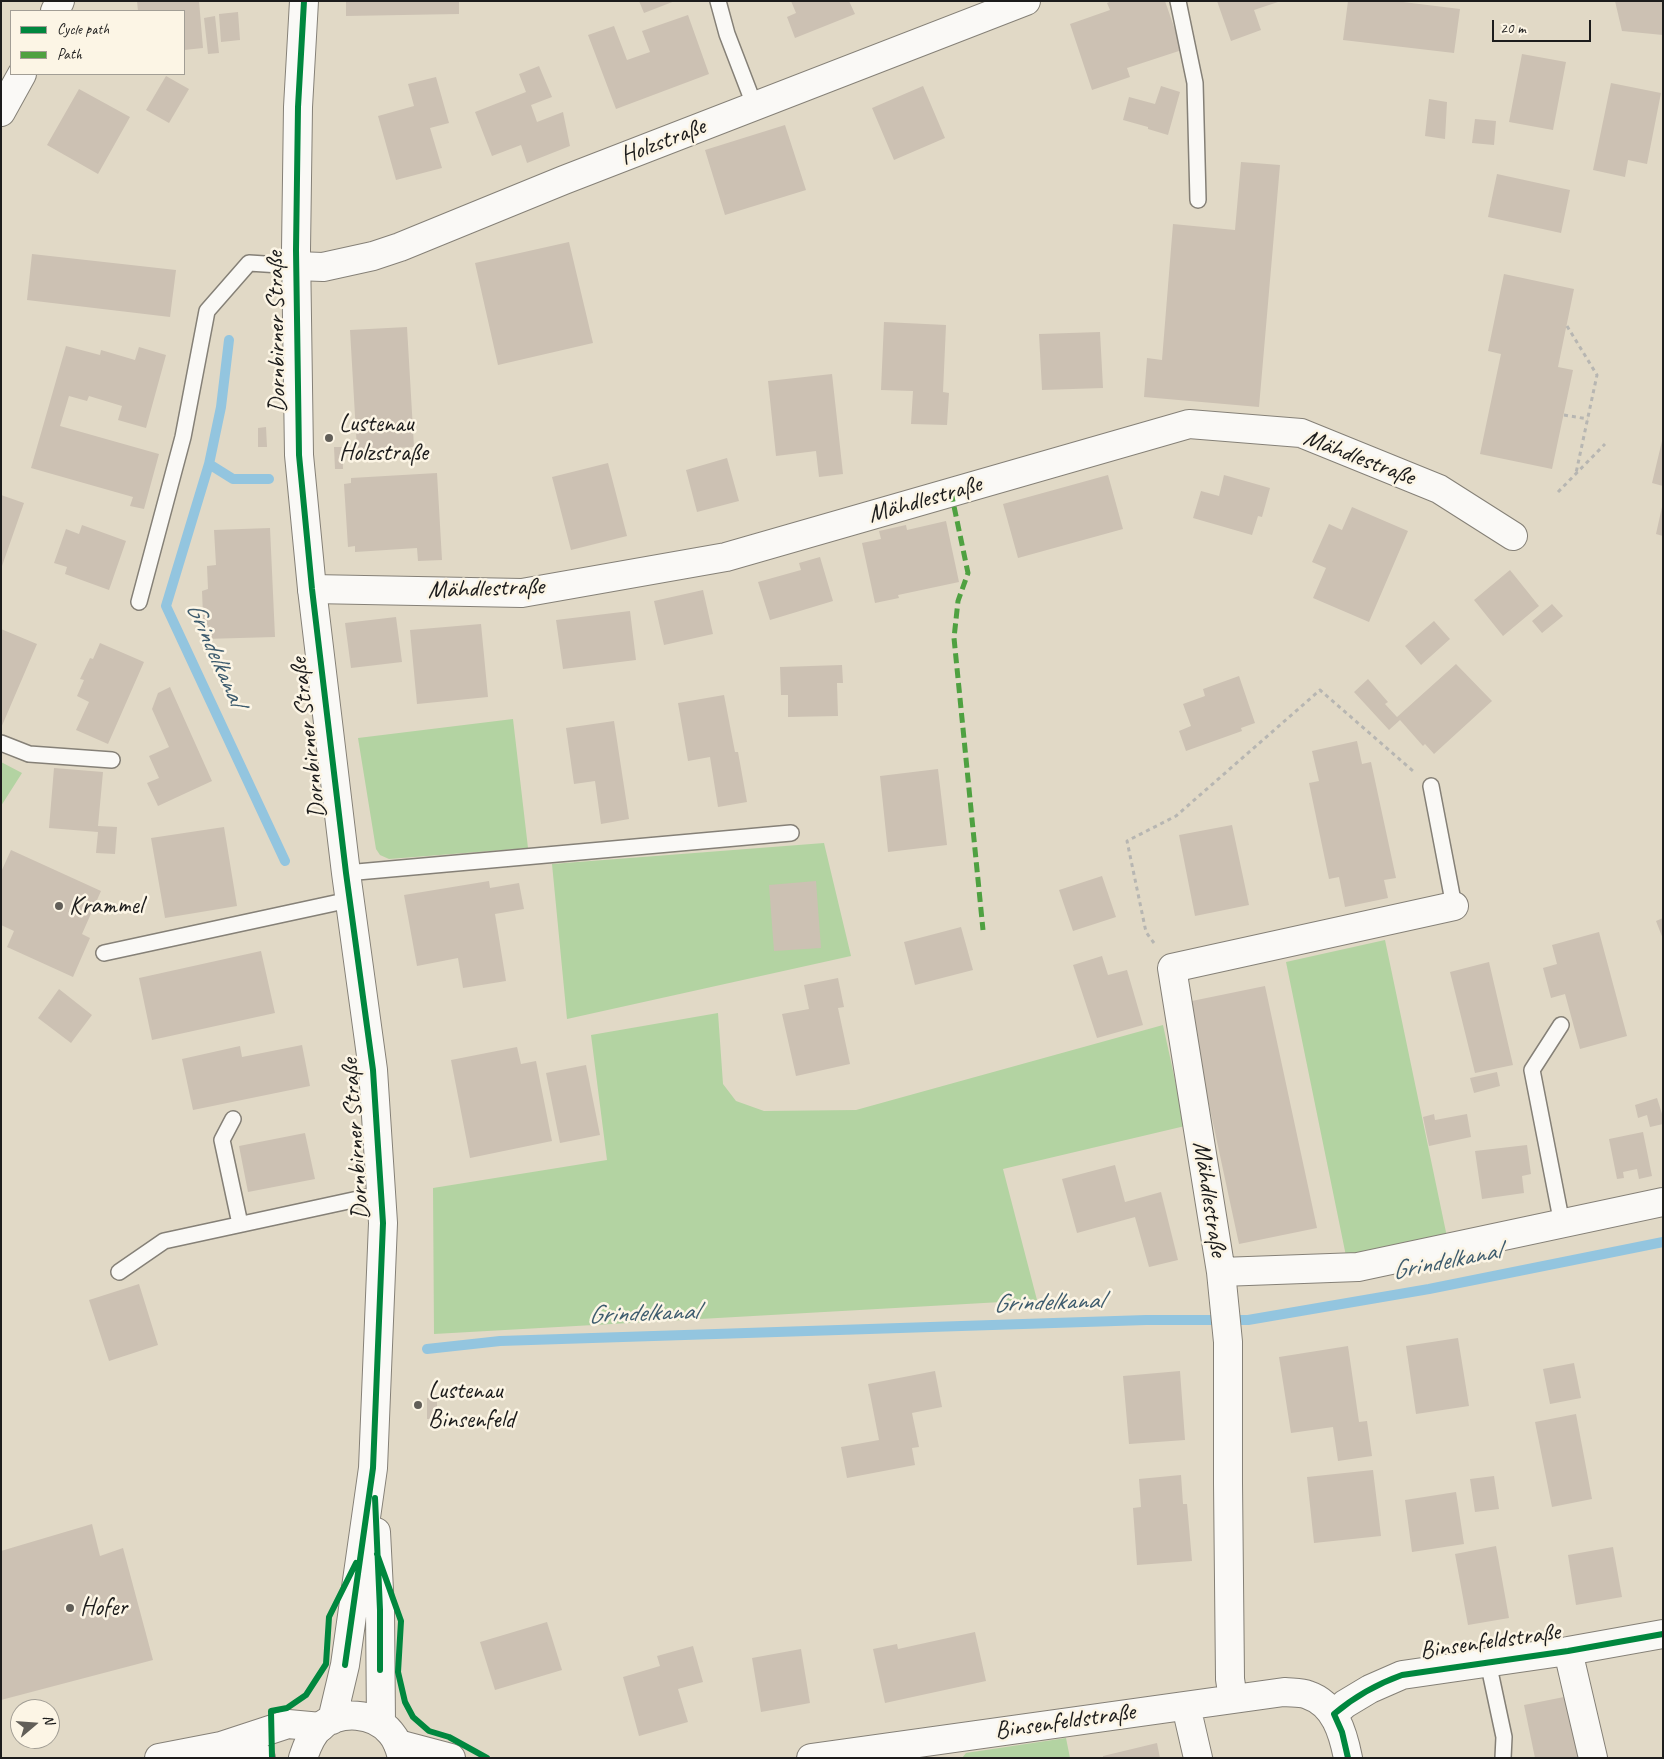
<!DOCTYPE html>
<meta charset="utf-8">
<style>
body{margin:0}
#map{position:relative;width:1664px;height:1759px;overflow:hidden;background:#e1d9c6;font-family:Caveat,sans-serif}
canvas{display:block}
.frame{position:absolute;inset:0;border:2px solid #1c1c1c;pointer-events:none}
.legend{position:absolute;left:10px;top:10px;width:175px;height:65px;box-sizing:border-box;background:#fcf5e5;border:1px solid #a29e95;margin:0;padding:6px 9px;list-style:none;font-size:15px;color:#1c1c1c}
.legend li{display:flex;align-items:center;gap:10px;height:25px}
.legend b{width:25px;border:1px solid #a29e95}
.north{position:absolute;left:10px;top:1699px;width:50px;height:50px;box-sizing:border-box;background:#fcf5e5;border:1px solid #a29e95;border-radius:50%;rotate:72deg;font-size:14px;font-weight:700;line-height:20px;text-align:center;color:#1c1c1c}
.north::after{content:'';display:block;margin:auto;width:18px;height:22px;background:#615e58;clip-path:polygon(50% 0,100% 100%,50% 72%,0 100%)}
.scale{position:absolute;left:1492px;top:20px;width:99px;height:22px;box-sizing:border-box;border:2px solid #1c1c1c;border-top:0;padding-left:6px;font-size:15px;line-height:18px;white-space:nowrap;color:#1c1c1c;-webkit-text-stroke:4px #fcf5e5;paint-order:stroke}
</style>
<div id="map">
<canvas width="1664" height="1759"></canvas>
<div class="frame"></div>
<ul class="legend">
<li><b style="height:6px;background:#00873e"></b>Cycle path</li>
<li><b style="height:6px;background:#4fa141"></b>Path</li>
</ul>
<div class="north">N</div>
<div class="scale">20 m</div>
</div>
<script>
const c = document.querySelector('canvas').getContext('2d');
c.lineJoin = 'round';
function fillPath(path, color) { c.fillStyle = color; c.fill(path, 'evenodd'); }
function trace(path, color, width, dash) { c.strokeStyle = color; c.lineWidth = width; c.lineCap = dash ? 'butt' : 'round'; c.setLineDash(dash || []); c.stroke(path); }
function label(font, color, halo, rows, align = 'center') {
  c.font = font + ' Caveat,sans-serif'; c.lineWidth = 5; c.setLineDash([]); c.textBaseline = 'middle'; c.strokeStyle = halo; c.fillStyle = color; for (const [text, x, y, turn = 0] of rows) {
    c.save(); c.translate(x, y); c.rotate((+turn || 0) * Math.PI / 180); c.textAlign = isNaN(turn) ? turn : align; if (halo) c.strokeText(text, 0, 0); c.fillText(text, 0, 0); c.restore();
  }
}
const green = new Path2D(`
 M513,719L528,848L389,859L380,855L376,849L358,738Z
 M1,762L22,773L1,806Z
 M824,843L851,956L567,1019L552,864Z
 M1385,940L1447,1237L1346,1256L1286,962Z
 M718,1013L723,1084L736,1101L764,1111L856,1110L1163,1025L1185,1126L1003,1169L1037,1300L434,1334L433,1188L607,1160L591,1035Z
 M1066,1738L1070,1758H962L966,1753Z`);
const stream = new Path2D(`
 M229,340L221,407L209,464L166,606L285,861
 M209,464L233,479H269
 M427,1349L500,1341L1146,1320H1248L1429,1289L1663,1242`);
const building = new Path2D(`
 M137,1H199L203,48L184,50V11H138Z
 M346,1H459V14L346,16Z
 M639,1H675L644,13Z
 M791,1H849L855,14L795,38L787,17L796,13Z
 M1112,1H1165L1182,50L1127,68L1130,77L1092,90L1070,24L1110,10L1107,3Z
 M1217,1H1278V2L1254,10L1261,30L1231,41Z
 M1348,1H1395L1460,9L1454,53L1343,40Z
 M1615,1H1663V35L1622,31Z
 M238,12L240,40L221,42L219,14Z
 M688,15L709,74L616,109L588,35L614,26L627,60L650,52L642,31Z
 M215,16L219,53L208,54L204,18Z
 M1522,54L1566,62L1553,130L1509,122Z
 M539,66L552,97L531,105L537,122L563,112L570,146L527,163L521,145L492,156L475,112L526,92L519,74Z
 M166,76L189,89L169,123L146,110Z
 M436,77L449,123L430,128L442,168L396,180L378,116L414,106L408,84Z
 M1611,83L1661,93L1647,164L1628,160L1625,177L1593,170Z
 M923,86L945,138L894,160L872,108Z
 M1161,86L1180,92L1168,135L1148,129V127L1123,120L1129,97L1155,104Z
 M79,89L130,117L98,174L47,145Z
 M1429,99L1447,102L1445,139L1425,136Z
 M1475,119L1496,121L1494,145L1472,143Z
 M785,125L806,190L725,215L705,150Z
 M1241,162L1280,165L1259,407L1144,397L1147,358L1162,360L1173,224L1235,230Z
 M1497,174L1570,190L1561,233L1488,217Z
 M569,242L593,343L498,365L475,263Z
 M32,254L176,270L170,317L27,300Z
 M1504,274L1574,289L1558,367L1573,370L1552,469L1480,454L1501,354L1488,351Z
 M884,322L946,325L943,392L949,393L947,425L911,424L913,391L881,390Z
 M407,327L414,447L357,450L350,330Z
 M1100,332L1103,388L1042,390L1039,334Z
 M66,346L100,355L101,350L135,360L139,347L166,355L146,428L118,420L122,406L89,396L87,401L69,396L60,426L159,454L144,509L130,506L133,497L31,468Z
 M832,374L843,474L819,477L816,451L776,456L768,381Z
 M266,427L267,447H258V428Z
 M1662,441H1663V486L1652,483Z
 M334,447H342L343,469H335Z
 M727,458L739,501L697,512L686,470Z
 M608,463L627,536L571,550L552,477Z
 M437,473L442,560L418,561L417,548L355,552V546L348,547L344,484L351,483V478Z
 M1108,475L1123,529L1018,558L1003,504Z
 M1224,475L1270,488L1262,517L1258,516L1252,535L1193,518L1201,491L1219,496Z
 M1,495L24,503L2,566H1Z
 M1352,507L1408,531L1369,622L1313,598L1326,568L1312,562L1329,524L1342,530Z
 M1662,507H1663V536L1656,534Z
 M946,521L959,582L898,595L899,598L875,603L862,543L881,539L879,531L906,525L907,530Z
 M82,525L126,541L109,590L65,574L67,567L54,563L66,529L79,534Z
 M270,528L275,637L204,639L202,591L208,589L207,566L216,565L214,530Z
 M820,557L833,601L770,620L758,582L801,570L799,563Z
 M1510,570L1539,606L1503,636L1474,600Z
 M703,590L713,634L664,645L654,601Z
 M1552,604L1563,616L1542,633L1532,621Z
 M630,611L636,660L563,669L556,620Z
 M396,617L402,662L351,668L345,623Z
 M1434,621L1450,639L1421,665L1405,646Z
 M481,624L488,697L417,704L410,630Z
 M1,629L37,644L1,728Z
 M100,643L144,662L108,744L76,730L89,702L77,696L84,680L80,679L90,658L93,659Z
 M1456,664L1492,701L1434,754L1425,744L1423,746L1400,720L1389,730L1354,692L1368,679L1388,702L1385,704L1397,717Z
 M842,665L843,683H837L838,716L788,717V695H781L780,667Z
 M1239,676L1255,723L1241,728L1242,731L1186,751L1179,731L1191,726L1183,704L1205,696L1203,689Z
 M170,687L212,781L158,806L147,783L159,778L149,756L169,747L152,709L158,693Z
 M724,695L735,752H738L747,802L718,807L710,757L688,761L678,703Z
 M614,721L629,819L601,824L595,781L574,784L566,728Z
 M1357,741L1362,764L1371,762L1396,878L1384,880L1388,898L1345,907L1339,877L1329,879L1309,783L1319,781L1312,751Z
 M54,768L103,772L98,826L117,827L115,854L96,853L98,832L49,828Z
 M938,769L947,845L888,852L880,776Z
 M1232,825L1249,905L1195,916L1179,835Z
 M224,827L237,906L165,918L151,838Z
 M11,850L101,891L82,934L90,938L73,977L7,947L14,931L1,925V872Z
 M1102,876L1116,917L1073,931L1059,890Z
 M489,881L490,888L519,883L524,909L495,914L506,981L463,988L458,958L417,966L404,895Z
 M816,881L821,948L774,951L769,885Z
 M1663,918V939L1656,921Z
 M961,927L973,970L915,985L904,942Z
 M1599,932L1627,1036L1580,1049L1565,994L1551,998L1543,968L1557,964L1552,945Z
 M261,951L275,1013L152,1040L139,978Z
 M1102,956L1108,975L1127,970L1143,1025L1097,1038L1073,965Z
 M1489,962L1513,1065L1475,1073L1450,972Z
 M838,978L844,1007L838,1008L850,1064L796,1076L782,1014L809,1009L804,985Z
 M1265,986L1317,1228L1239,1244L1187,1002Z
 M59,989L92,1015L71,1043L38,1018Z
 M302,1045L310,1086L193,1110L182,1059L240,1046L242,1057Z
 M517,1047L521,1064L536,1061L552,1141L470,1158L451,1060Z
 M586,1065L600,1135L560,1143L546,1073Z
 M1497,1072L1500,1086L1474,1093L1470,1078Z
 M1657,1098L1663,1117V1124L1650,1127L1647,1115L1638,1118L1635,1105Z
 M1434,1114L1435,1120L1467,1114L1471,1137L1429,1146L1423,1117Z
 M1643,1132L1652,1176L1639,1179L1637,1169L1623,1172L1624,1178L1617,1179L1609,1139Z
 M305,1133L315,1179L248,1192L239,1146Z
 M1527,1145L1531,1174L1522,1176L1524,1193L1482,1199L1475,1151Z
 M1115,1165L1125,1202L1161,1192L1178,1260L1149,1267L1135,1217L1077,1233L1062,1179Z
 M139,1284L158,1345L109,1361L89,1300Z
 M1458,1338L1469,1406L1416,1414L1406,1346Z
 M1348,1346L1359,1422L1367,1421L1372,1456L1338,1461L1333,1427L1291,1433L1279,1357Z
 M1574,1363L1581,1398L1550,1404L1543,1369Z
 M935,1371L942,1407L912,1413L919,1447L912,1448L915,1465L847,1478L841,1447L879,1440L868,1384Z
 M1180,1371L1185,1440L1129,1444L1123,1376Z
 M427,1398H437V1419H427Z
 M1576,1414L1592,1499L1552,1507L1535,1422Z
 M1373,1470L1381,1536L1314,1543L1307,1477Z
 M1181,1475L1183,1504H1187L1192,1561L1137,1565L1133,1508L1141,1507L1139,1479Z
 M1494,1476L1499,1509L1475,1512L1470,1479Z
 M1456,1492L1464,1544L1412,1552L1405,1500Z
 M92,1524L100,1556L123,1548L153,1660L1,1700V1551Z
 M1496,1546L1509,1618L1468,1625L1455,1554Z
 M1613,1547L1622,1597L1576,1605L1568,1555Z
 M547,1622L562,1670L495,1690L480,1642Z
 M975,1632L986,1681L885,1703L873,1649L897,1644L898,1649Z
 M693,1646L703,1682L678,1689L688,1722L639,1736L623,1677L660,1666L657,1656Z
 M801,1649L810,1703L761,1712L752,1658Z
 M1569,1696L1584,1758H1535L1524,1705Z
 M1157,1743L1160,1758H1103V1756Z`);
const path = new Path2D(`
 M1567,326L1597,375L1576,473
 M1564,415L1588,419
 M1558,492L1605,444
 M1154,943L1146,932L1127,841L1176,816L1320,690L1413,771`);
const service = new Path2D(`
 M718,1L727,34L755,107
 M1178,1L1195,83L1198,200
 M139,602L183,437L207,311L249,263L296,266
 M1,743L29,754L112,760
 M1431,786L1454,906
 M346,873L791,833
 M104,953L349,900
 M1561,1025L1532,1070L1562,1224
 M233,1119L222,1140L240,1224
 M119,1272L164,1241L381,1194
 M1488,1662L1504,1737L1503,1758`);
const minor = new Path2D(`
 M296,266L323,267L373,256L400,247L564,180L1026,1
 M312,589L522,593L726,557L1189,424L1301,433L1439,489L1513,536
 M1221,1272L1358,1267L1663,1202
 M1568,1651L1593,1758
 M1233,1699L1230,1679L1228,1483V1342L1221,1272L1172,968L1454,906
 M1186,1706L1198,1758
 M1334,1714L1345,1704L1370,1689L1402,1675L1568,1651L1663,1634
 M398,1744L451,1758
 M221,1746L261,1758
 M159,1758L221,1746L288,1724L321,1727
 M811,1758L1284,1692C1292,1693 1301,1692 1308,1695C1335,1704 1343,1733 1348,1758`);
const primary = new Path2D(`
 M304,1L298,107L296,250L299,455L312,589L346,873L373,1070L383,1223L373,1468L345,1665L332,1720
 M55,11L60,1
 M1,112L22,74
 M376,1532L380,1610L381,1723
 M303,1758C307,1746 311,1735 320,1727C340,1710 374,1712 391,1733C397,1740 400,1749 402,1758`);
const quiet = new Path2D(`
 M951,492L968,573L958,601L954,638L983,930`);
const cycleway = new Path2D(`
 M304,1L298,107L296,250L299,455L312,589L346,873L373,1070L383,1223L373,1468L345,1665
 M375,1498L380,1610V1670
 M377,1554L401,1621L398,1672L405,1702L413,1717L429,1731L449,1737L487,1758
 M272,1758L271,1711L287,1708L306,1695L326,1664L329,1617L356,1563
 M1348,1758L1342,1732L1334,1714C1354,1697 1377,1684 1402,1675L1568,1651L1663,1634`);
const markers = [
 [329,438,5,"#615e58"],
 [59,906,5,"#615e58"],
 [418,1405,5,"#615e58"],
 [70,1608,5,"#615e58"]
];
const streetNames = [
 ["Holzstraße",663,142,-21],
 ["Dornbirner Straße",277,332,-91],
 ["Mähdlestraße",1359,458,21],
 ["Mähdlestraße",925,500,-16],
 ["Mähdlestraße",486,589,-2],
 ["Dornbirner Straße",309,738,-97],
 ["Dornbirner Straße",356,1139,-94],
 ["Mähdlestraße",1209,1199,81],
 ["Binsenfeldstraße",1490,1642,-8],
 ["Binsenfeldstraße",1065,1722,-8]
];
const poiNames = [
 ["Lustenau",339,424],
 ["Holzstraße",339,453],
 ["Krammel",69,906],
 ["Lustenau",428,1391],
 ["Binsenfeld",428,1420],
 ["Hofer",80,1608]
];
const waterNames = [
 ["Grindelkanal",215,654,66],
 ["Grindelkanal",1446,1262,-11],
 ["Grindelkanal",1048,1303,-2],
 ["Grindelkanal",643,1314,-2]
];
fillPath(green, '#b3d3a2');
trace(stream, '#93c5df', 10);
fillPath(building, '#ccc1b3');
trace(service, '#858077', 18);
trace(minor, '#858077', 30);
trace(primary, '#858077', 30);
trace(path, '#b7b6b2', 3, [4, 4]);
trace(service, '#faf9f6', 15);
trace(minor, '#faf9f6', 28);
trace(primary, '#faf9f6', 28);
trace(quiet, '#4fa141', 5, [10, 5]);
trace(cycleway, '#00873e', 6);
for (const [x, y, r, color] of markers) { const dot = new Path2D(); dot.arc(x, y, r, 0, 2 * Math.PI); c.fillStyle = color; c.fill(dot); trace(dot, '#fcf5e5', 2); }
label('25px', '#1c1c1c', '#fcf5e5', streetNames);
label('25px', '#1c1c1c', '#fcf5e5', poiNames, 'left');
label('italic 26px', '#3e5c6e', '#fcf5e5', waterNames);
</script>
